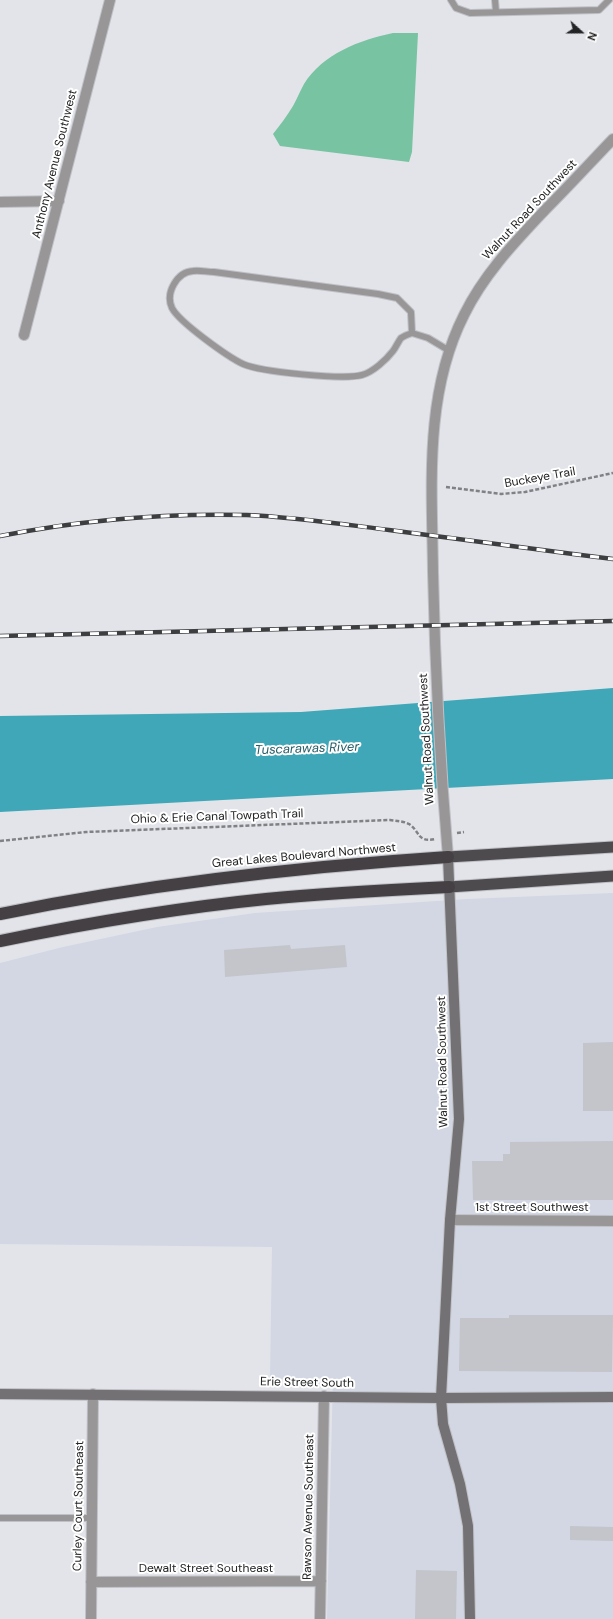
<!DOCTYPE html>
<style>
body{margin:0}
#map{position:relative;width:613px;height:1619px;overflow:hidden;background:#e2e4e9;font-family:"DM Sans",sans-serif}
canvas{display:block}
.north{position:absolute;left:561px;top:12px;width:40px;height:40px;-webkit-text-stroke:3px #fff;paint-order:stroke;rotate:111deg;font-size:11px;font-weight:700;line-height:16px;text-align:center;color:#222324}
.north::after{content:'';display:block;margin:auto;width:14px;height:18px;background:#222324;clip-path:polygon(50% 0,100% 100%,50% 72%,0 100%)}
</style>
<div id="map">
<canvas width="613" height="1619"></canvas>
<div class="north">N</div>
</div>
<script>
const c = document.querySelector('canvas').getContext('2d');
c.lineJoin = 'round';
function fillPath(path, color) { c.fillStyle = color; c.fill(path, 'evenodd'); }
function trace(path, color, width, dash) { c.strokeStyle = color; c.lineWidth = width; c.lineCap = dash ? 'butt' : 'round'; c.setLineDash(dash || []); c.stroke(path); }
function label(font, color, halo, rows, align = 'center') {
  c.font = font + ' "DM Sans",sans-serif'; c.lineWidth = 4; c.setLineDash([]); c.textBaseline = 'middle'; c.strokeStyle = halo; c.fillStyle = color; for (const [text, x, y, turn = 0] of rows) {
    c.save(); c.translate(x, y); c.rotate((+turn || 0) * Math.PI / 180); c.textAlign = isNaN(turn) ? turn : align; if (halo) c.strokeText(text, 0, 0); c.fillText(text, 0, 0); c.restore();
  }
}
const built = new Path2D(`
 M613,893V1619H327L333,1378L270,1379L272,1247L0,1244V963L63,947L157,927L255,913L467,899Z`);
const green = new Path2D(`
 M393,33H418L412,152L409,162L280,146L273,134C280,125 287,116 293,106C297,99 300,91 304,84C323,54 359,40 393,33Z`);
const water = new Path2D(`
 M613,688V779L0,812V716L301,712Z`);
const building = new Path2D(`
 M290,945L291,949L345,945L347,967L225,977L224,950Z
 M613,1042V1111H583V1043Z
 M613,1141V1200H473L472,1161H503V1154H510V1142Z
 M509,1315H613L612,1372L459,1371L460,1318H509Z
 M570,1526L613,1527V1541L570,1540Z
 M416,1570L457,1571L456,1619H415Z`);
const path = new Path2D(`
 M446,487L501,494L525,492L613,473
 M457,833L464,832
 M0,841L86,832L390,820C397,821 403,821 409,824C420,831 417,843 435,839`);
const service = new Path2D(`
 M451,0L456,8L470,13L599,10L609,0
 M495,0L496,12
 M412,333L411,312L397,298L378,294L214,272C207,272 200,270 193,271C177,272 165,293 172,308C179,322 228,357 243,364C261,372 343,380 362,375C373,372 386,360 393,351C396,347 398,342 401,338C404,336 409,334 412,333L428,338L448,350
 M0,1518H91`);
const minor = new Path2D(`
 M0,202L59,201
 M24,335L110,0
 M450,1220L613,1221
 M91,1582L321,1581
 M91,1619L93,1394
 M320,1619L324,1396`);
const tertiary = new Path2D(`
 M448,857C440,763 435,667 433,572C432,485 424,394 464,315C484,274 515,242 545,210C568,187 590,163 613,139`);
const secondary = new Path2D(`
 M448,857L459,1119L450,1220L441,1398L443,1424L460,1484L468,1526L470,1619
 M0,1394L441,1398L613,1397`);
const trunk = new Path2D(`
 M448,857L613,847
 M449,887L613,876`);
const motorway = new Path2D(`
 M0,914C148,884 297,867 448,857
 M0,941C88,923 176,908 266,899C327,893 388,890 449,887`);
const rail = new Path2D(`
 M0,536C81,520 164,513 247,515C294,517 341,524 389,530C463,539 538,550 613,559
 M0,636L613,621`);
const streetNames = [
 ["Anthony Avenue Southwest",55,164,-76],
 ["Walnut Road Southwest",530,210,-47],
 ["Buckeye Trail",540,478,-10],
 ["Walnut Road Southwest",427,739,-93],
 ["Ohio & Erie Canal Towpath Trail",217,817,-2],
 ["Great Lakes Boulevard Northwest",304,856,-5],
 ["Walnut Road Southwest",443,1062,-91],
 ["1st Street Southwest",532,1208],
 ["Erie Street South",307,1383,1],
 ["Curley Court Southeast",79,1506,-89],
 ["Rawson Avenue Southeast",309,1507,-89],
 ["Dewalt Street Southeast",206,1569]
];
const waterNames = [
 ["Tuscarawas River",307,749,-2]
];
fillPath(built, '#d2d7e3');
fillPath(green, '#78c3a2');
fillPath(water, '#3fa7b7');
fillPath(building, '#c3c5ca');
trace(service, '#bfc1c6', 8);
trace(minor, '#bfc1c6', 12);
trace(tertiary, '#bfc1c6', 12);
trace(secondary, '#bfc1c6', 12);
trace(trunk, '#bfc1c6', 13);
trace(motorway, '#bfc1c6', 14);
trace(path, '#808184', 2.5, [4, 2]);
trace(service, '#989697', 6);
trace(minor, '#989697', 10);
trace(tertiary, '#989697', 10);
trace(secondary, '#737173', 10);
trace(trunk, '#4e4b4e', 11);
trace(motorway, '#444043', 12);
trace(rail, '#3d3e40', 4.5);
trace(rail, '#fff', 3, [9]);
label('12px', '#222324', '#fff', streetNames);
label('italic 13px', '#255e67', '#fff', waterNames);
</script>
